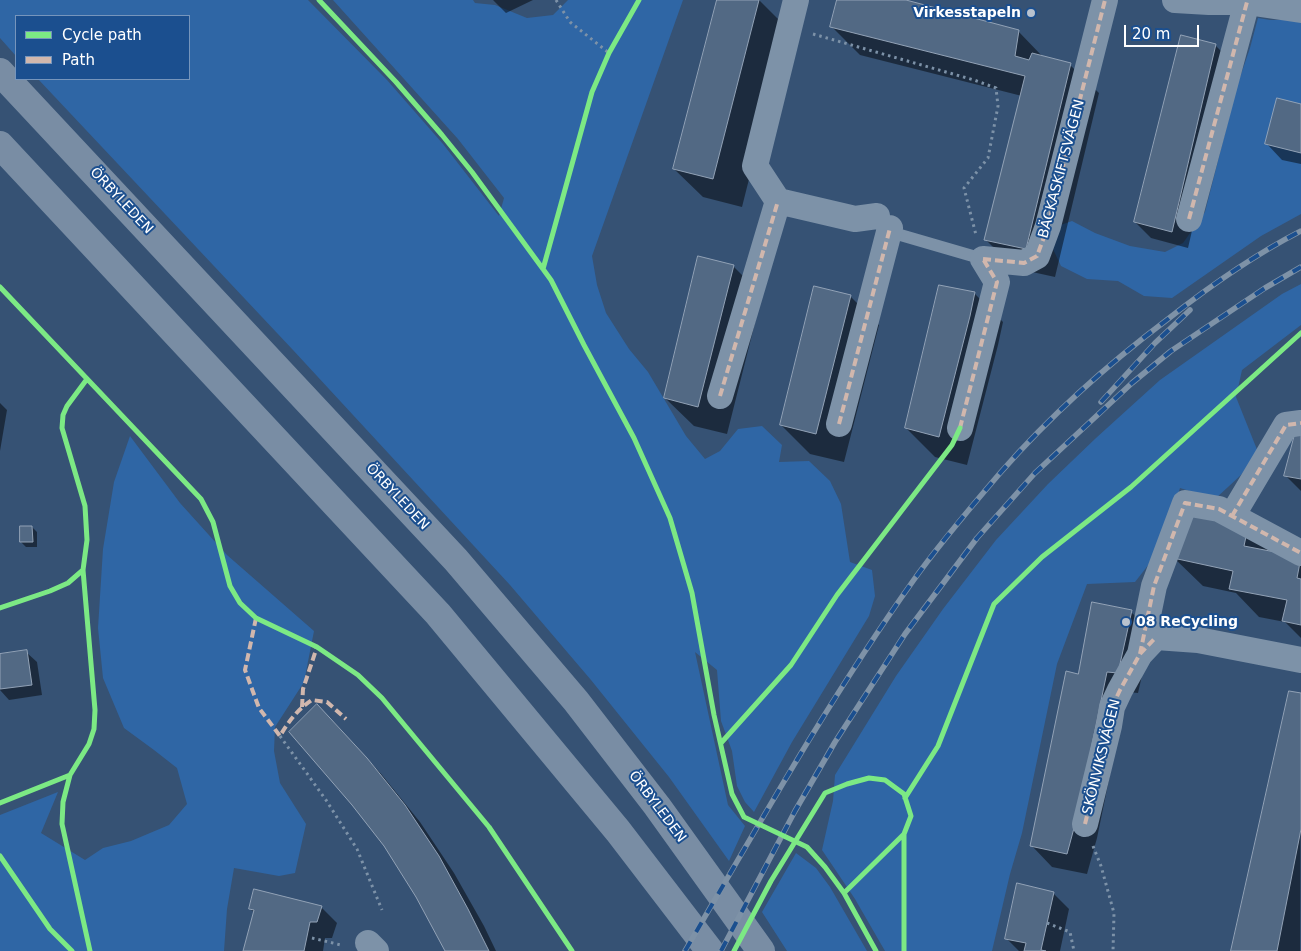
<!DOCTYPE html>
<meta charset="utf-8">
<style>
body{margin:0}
#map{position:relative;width:1301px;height:951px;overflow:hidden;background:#365274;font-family:"DejaVu Sans",sans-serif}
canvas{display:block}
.legend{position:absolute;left:15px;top:15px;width:175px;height:65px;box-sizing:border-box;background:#1b4f8f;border:1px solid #7695bc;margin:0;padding:6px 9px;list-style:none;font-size:15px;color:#fff}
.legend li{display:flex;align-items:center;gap:10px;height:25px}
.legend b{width:25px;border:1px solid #7695bc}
.scale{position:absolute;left:1124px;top:25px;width:75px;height:22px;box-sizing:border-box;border:2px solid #fff;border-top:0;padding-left:6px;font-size:15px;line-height:18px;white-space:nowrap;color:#fff;-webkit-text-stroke:4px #1b4f8f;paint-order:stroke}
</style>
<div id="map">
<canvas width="1301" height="951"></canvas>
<ul class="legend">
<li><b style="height:6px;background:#7ce984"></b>Cycle path</li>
<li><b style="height:6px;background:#d1b7ad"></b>Path</li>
</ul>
<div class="scale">20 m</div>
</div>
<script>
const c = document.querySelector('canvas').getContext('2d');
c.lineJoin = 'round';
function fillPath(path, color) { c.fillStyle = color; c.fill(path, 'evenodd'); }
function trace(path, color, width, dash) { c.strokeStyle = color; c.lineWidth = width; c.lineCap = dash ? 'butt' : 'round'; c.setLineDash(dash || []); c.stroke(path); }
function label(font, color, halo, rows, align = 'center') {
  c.font = font + ' "DejaVu Sans",sans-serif'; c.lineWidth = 4; c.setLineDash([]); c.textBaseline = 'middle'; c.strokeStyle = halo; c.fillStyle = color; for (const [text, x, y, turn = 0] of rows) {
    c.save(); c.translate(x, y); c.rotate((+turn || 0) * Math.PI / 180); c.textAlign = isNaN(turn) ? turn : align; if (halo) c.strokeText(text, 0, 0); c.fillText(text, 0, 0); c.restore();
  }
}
const green = new Path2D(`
 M0,0H308L387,80L443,144L499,216L504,198L458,139L333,0H473L475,3L495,5L527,18L553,15L568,0H683L592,256L597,285L606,313L629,349L648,372L686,436L705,459L720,451L738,429L762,426L782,445L779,462L809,461L830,481L841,504L850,562L872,570L875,596L869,616L792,742L754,812L745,802L737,786L732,751L721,721L717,670L695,652L728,805L745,826L729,861L669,777L591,680L510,585L293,350L38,79H189V16H16V56L0,38Z
 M1258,18L1270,20H1292L1301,22V214L1261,236L1172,298L1144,296L1118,281L1087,279L1061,266L1052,247L1055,227L1072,221L1095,233L1130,246L1165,252L1183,243L1205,212L1237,86L1250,48Z
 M1301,284V325L1242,370L1236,397L1258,452L1241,475L1215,499L1180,488L1160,550L1135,582L1087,584L1057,664L1022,833L1010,874L992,951H885L855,899L822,850L833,801L835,775L896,676L943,609L996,540L1048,484L1096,438L1160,380L1282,294Z
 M130,436L180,503L227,555L314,631L304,682L275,727L274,751L280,783L306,824L295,873L279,876L234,868L227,909L224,951H0V815L58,792L41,833L85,860L103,848L131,841L169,825L187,804L177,768L154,750L124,728L103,678L98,628L103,549L114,482Z
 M796,853L816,868L830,887L867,951H787L762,912Z`);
const shadow = new Path2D(`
 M493,0H533L506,13Z
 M718,0H759L787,28L742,207L703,197L674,169Z
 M839,0H899L1018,31L1044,58L1070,65L1099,93L1055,277L1014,268L986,240L1022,96L860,55L831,26Z
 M1215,45L1231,61L1188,248L1151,238L1135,222Z
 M1301,106V164L1282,160L1267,144Z
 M733,266L762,295L727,434L694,426L665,398Z
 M974,293L1003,322L998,345L967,465L935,457L906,428Z
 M850,296L879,325L844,462L810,454L781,425Z
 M0,403L7,410L0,451Z
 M1301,436V491L1285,475Z
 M1183,514L1301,559V638L1285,622L1259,617L1236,593L1203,586L1174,558Z
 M32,527L37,532V547H26L21,542Z
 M1131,612L1152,632L1138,693L1127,692L1097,838L1087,874L1052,867L1032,846L1079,675Z
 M26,652L37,662L42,695L9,700L0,690V655Z
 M1301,694L1300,951H1232Z
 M333,721L382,775L420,822L454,873L484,926L496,951H446Z
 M1053,893L1069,909L1060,951H1019L1006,938Z
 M321,907L337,923L332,938H325L323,951H245L255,913L250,909Z`);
const building = new Path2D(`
 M717,0H759L713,179L673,169Z
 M837,0H906L1019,30L1015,56L1029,60L1032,53L1071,63L1026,249L984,240L1025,76L830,27Z
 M1181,35L1216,44L1172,232L1134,222Z
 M1277,98L1301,104V153L1265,144Z
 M698,256L734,265L698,407L664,398Z
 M939,285L975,292L970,316L939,437L905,428Z
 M814,286L851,295L816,434L780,425Z
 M1295,434L1301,435V479L1284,476Z
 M1182,513L1248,527L1244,546L1301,557L1297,578L1301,579V625L1282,621L1287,600L1229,589L1233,571L1173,558Z
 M20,526H32L33,542H20Z
 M1092,602L1132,610L1118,673L1107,672L1077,817L1067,854L1030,846L1066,671L1078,674Z
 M27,650L32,685L0,689V654Z
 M1289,691L1301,693V829L1277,951H1231Z
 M317,704L367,758L405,805L439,856L468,909L489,951H445L416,897L384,846L352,805L289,732Z
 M1017,883L1054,892L1041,950L1046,951H1024L1026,943L1005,939Z
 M254,889L322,906L317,922H310L304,951H243L254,910L249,909Z`);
const path = new Path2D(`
 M556,0L570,22L609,53
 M813,34L974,80L996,88L998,106L988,158L964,188L976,235
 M280,736L326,800L357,849L382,910
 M1093,846L1101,866L1114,913L1113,951
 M1047,923L1070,932L1074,951
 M312,938L341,945`);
const lane = new Path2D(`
 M889,227L897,234L983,259`);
const street = new Path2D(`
 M796,0L755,166L778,201L855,219L877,216
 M1175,0L1209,2H1247L1301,10
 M1189,219L1247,2
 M983,259L1024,263L1037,256L1048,226L1105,0
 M720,396L778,201
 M839,424L890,228
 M960,428L997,282L983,259
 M1232,516L1286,425L1301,423
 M1140,654L1154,586L1185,503L1219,509L1301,553
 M1085,824L1109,726L1112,707L1120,690L1140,654L1156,637L1198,640L1301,660
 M368,943L376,951`);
const secondary = new Path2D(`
 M0,72L456,560L576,701L657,806L761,951
 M0,145L438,614L618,831L710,951`);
const rail = new Path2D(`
 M1101,402L1155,343L1190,310
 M685,951C758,826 829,699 913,581C940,543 971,507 1001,472C1051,415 1108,364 1168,319C1210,286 1254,255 1301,231
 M721,951L795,811L835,742L905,634L977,538L1035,473L1132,383L1171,351L1265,288L1301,267`);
const quiet = new Path2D(`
 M1189,219L1247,2
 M983,259L1024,263L1037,256L1048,226L1105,0
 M720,396L778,201
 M839,424L890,228
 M960,428L997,282L983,259
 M1232,516L1286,425L1301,423
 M256,618L245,670L259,708L280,736C288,722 298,709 312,700L327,702L346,719
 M1140,654L1154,586L1185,503L1219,509L1301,553
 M302,707L303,689L317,647
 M1085,824L1109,726L1112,707L1120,690L1140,654L1156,637`);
const cycleway = new Path2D(`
 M319,0L396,82L442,135L472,172L551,280L584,345L634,438L670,518L692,593L714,715L732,794L744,817L807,847L825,867L844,893L876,951
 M543,269L592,92L609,53L639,0
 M0,287L201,499L213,522L230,586L240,603L256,618L317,647L358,675L382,698L489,827L572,951
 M87,379L67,406L63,415L62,428L85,506L87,540L83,570L95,710L94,729L89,744L70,775L63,802L62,824L90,951
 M0,608L50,591L68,583L83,570
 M721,743L791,665L837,595L952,445L960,428
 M905,798L938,746L994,604L1042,557L1131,487L1301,333
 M0,803L70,775
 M904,834V951
 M0,856L50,929L72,951
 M734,951L771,881L825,793L847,784L869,778L885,780L904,794L911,816L904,834L844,893`);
const markers = [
 [1031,13,5,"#b9c2ce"],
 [1126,622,5,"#b9c2ce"]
];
const poiNames = [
 ["Virkesstapeln",1021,13],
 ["08 ReCycling",1136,622,"left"]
];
const streetNames = [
 ["BÄCKASKIFTSVÄGEN",1062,169,-75],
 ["ÖRBYLEDEN",121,201,47],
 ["ÖRBYLEDEN",397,497,47],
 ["SKÖNVIKSVÄGEN",1102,757,-76],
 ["ÖRBYLEDEN",657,807,53]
];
fillPath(green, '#2f66a5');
fillPath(shadow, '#0007');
fillPath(building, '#526984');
trace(building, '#92a2b6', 1);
trace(path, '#7d92a8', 3, [2.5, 4]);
trace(lane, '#7d92a8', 12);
trace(street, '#7d92a8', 26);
trace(secondary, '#798da4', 28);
trace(rail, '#7e92a7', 5.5);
trace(rail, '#1b4f8f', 4, [11]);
trace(quiet, '#d1b7ad', 4, [8, 4]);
trace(cycleway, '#7ce984', 5);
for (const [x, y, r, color] of markers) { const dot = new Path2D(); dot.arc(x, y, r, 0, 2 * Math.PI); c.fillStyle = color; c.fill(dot); trace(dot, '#1b4f8f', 2); }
label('bold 14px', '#fff', '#1b4f8f', poiNames, 'right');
label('14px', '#fff', '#1b4f8f', streetNames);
</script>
